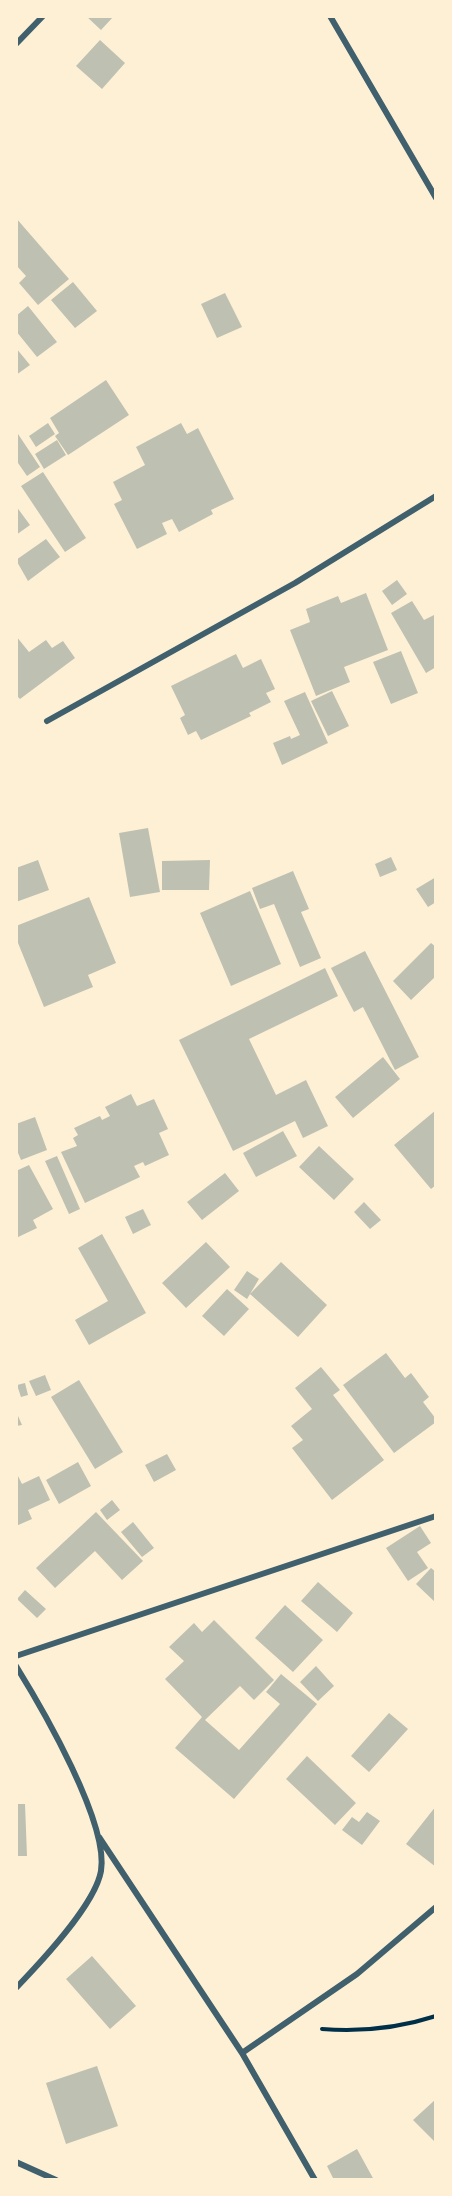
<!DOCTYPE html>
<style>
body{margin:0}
#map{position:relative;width:452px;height:2196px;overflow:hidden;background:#fdf0d5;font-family:"Alegreya Sans",sans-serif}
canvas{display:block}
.frame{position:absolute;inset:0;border:18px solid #fdf0d5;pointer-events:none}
</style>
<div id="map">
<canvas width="452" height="2196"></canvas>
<div class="frame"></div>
</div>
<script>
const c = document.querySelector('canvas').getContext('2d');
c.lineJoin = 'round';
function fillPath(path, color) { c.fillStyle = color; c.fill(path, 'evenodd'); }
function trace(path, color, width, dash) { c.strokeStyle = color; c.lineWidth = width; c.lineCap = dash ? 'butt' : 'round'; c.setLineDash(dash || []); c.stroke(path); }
const building = new Path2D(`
 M86,16H114L101,30Z
 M100,40L125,63L102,89L76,66Z
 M16,218L69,279L38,305L19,283L26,276L16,265Z
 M73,282L97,311L75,328L51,300Z
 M225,293L242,327L217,338L201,304Z
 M28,306L57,342L37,357L16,331V316Z
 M16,348L30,365L16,375Z
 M106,380L129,415L68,455L55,436L59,433L50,418Z
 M48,423L55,434L36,447L29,436Z
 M181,423L187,434L198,428L234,499L211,510L213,514L179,532L172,519L162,523L167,534L137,549L114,504L122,500L113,482L145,465L136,447Z
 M16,431L40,467L27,476L16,460Z
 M57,440L66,455L44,469L35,454Z
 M43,472L86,538L65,552L21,486Z
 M16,506L30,525L16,535Z
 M46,539L60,557L28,581L16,560Z
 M397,580L407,594L392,605L382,591Z
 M366,593L388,650L344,667L350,682L316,696L290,630L310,622L306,609L338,596L341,603Z
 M412,601L424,620L436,614V667L426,673L391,613Z
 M16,636L29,652L46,640L52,648L63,641L75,658L20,699L16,695Z
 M401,651L418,693L391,704L373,662Z
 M236,654L243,668L261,659L275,689L266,693L271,702L249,713L251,716L201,740L196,731L188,735L180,718L185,715L171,686Z
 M332,691L349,726L328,736L311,701Z
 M305,692L328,743L282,765L273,743L290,736L291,739L300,735L284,701Z
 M148,828L160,892L130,897L119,833Z
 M391,857L397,870L380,877L375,864Z
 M38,860L49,890L16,902V868Z
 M210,860L209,890H162V861Z
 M293,871L309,909L301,912L321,958L300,967L274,904L260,909L252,888Z
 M436,877V902L428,907L416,889Z
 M250,891L281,964L231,986L200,913Z
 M89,897L116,963L88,975L93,987L44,1007L16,938V926Z
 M431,943L436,947V976L411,1000L393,981Z
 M365,951L419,1057L395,1070L363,1007L354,1012L331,968Z
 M325,968L338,996L249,1039L276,1095L306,1080L328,1126L303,1138L295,1121L233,1151L179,1040Z
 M383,1057L400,1079L353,1118L335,1097Z
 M131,1094L137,1106L154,1099L168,1129L159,1133L169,1155L145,1166L143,1162L134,1166L140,1177L85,1203L61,1152L77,1146L73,1138L78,1135L74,1128L100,1116L102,1120L110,1116L105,1107Z
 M436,1110V1185L431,1189L394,1145Z
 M35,1117L47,1150L21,1160L16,1148V1124Z
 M283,1131L297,1156L256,1177L243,1153Z
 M319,1146L354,1179L334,1200L299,1167Z
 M57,1156L80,1209L69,1214L45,1161Z
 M29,1165L53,1209L33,1220L37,1228L16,1238V1171Z
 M225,1173L239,1191L202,1220L187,1202Z
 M364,1202L381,1220L370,1229L354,1212Z
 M143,1209L151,1225L133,1234L125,1217Z
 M102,1234L146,1313L89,1345L75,1320L108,1301L78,1248Z
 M206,1242L230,1267L186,1308L162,1283Z
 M281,1262L327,1305L298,1337L250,1294Z
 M247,1271L259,1279L247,1299L234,1290Z
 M227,1289L249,1309L224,1336L202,1316Z
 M386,1353L405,1378L411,1373L429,1397L423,1402L436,1419V1422L394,1453L343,1385Z
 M321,1367L340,1390L333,1395L384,1460L332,1500L292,1448L303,1440L291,1426L312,1409L295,1388Z
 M45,1375L51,1390L36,1396L29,1381Z
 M79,1380L123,1452L95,1469L51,1397Z
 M25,1383L28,1395L21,1397L17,1385Z
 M18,1416L22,1425L16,1426V1417Z
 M167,1454L176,1470L154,1482L145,1465Z
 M78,1462L91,1486L59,1504L46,1480Z
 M16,1472L22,1484L39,1476L50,1500L28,1510L32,1519L16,1526Z
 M112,1500L120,1510L107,1520L100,1510Z
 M96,1512L143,1561L122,1580L95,1551L55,1588L36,1568Z
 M133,1522L154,1548L142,1557L121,1532Z
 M420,1526L431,1543L417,1552L428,1568L408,1581L386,1548Z
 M431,1568L436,1572V1603L416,1584Z
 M318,1582L353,1613L337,1632L301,1601Z
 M25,1590L46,1609L37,1618L17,1599Z
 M285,1605L323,1640L293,1672L255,1638Z
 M214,1620L274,1680L254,1700L240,1686L205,1720L239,1750L280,1704L266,1692L281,1674L317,1704L234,1799L175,1748L202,1717L165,1679L184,1661L169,1647L194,1623L202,1632Z
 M316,1666L334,1686L318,1701L300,1682Z
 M389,1713L408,1729L369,1772L351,1756Z
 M307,1756L356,1803L335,1825L286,1779Z
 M16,1804H25L27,1856H16Z
 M436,1806V1867L406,1844Z
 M367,1812L380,1821L362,1845L342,1830L352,1817L359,1822Z
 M92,1956L136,2006L110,2029L66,1979Z
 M97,2066L118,2126L66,2144L46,2083Z
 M436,2099V2143L413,2120Z
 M357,2149L374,2180H334L327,2166Z`);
const path = new Path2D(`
 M322,2029C360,2032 399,2028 436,2016`);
const minor = new Path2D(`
 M330,16L436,198
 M16,44L43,16
 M47,721L295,583L436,496
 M16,1656L436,1516
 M16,1666C42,1708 109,1823 101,1871C95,1905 41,1962 16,1988
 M99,1837L242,2053L315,2180
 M242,2053L357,1974L436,1907
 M16,2162L56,2180`);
fillPath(building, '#bec0b2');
trace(path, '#003049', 4);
trace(minor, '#3f606c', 6);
</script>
